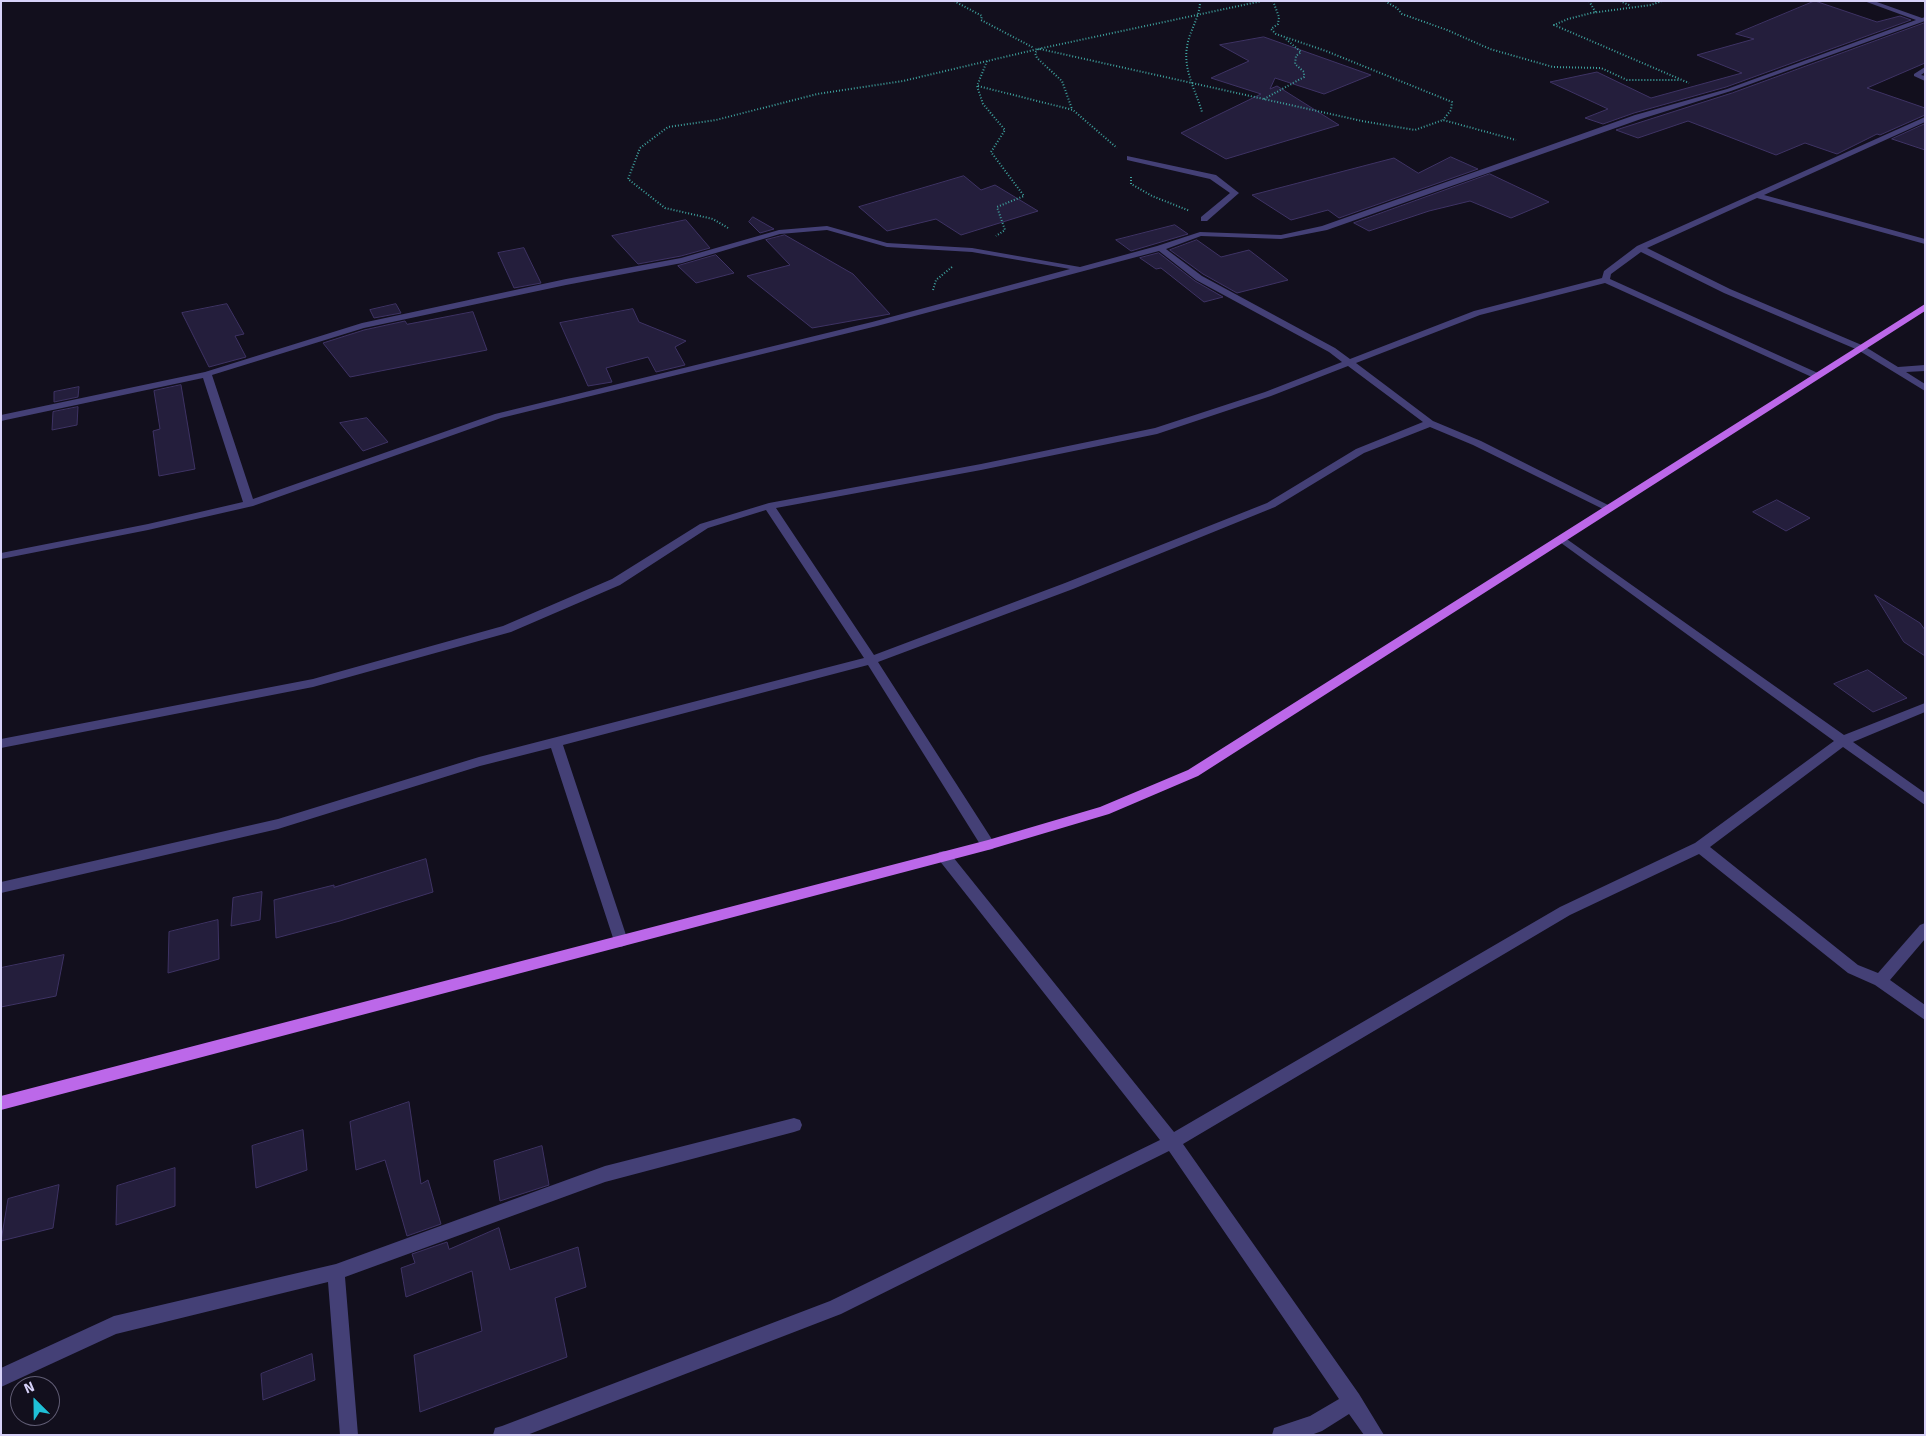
<!DOCTYPE html>
<style>
body{margin:0}
#map{position:relative;width:1926px;height:1436px;overflow:hidden;background:#120f1d;font-family:Signika,sans-serif}
canvas{display:block}
.frame{position:absolute;inset:0;border:2px solid #d7d2f9;pointer-events:none}
.north{position:absolute;left:10px;top:1376px;width:50px;height:50px;box-sizing:border-box;background:#120f1d;border:1px solid #615d75;border-radius:50%;rotate:337deg;font-size:14px;font-weight:700;line-height:20px;text-align:center;color:#d7d2f9}
.north::after{content:'';display:block;margin:auto;width:18px;height:22px;background:#1fc0d7;clip-path:polygon(50% 0,100% 100%,50% 72%,0 100%)}
</style>
<div id="map">
<canvas width="1926" height="1436"></canvas>
<div class="frame"></div>
<div class="north">N</div>
</div>
<script>
const c = document.querySelector('canvas').getContext('2d');
c.lineJoin = 'round';
function fillPath(path, color) { c.fillStyle = color; c.fill(path, 'evenodd'); }
function trace(path, color, width, dash) { c.strokeStyle = color; c.lineWidth = width; c.lineCap = dash ? 'butt' : 'round'; c.setLineDash(dash || []); c.stroke(path); }
const building = new Path2D(`
 M1815,1L1877,22L1900,16L1911,20L1726,87L1634,113L1603,124L1585,118L1608,109L1550,82L1597,72L1651,98L1742,73L1697,55L1754,39L1736,34Z
 M1925,23V63L1867,88L1925,108V115L1880,135L1877,134L1837,154L1805,143L1776,155L1688,121L1638,138L1616,130L1732,93Z
 M1264,37L1371,75L1324,94L1275,78L1270,89L1277,86L1339,125L1226,159L1181,133L1261,94L1211,78L1249,61L1220,45Z
 M1925,124V150L1892,139Z
 M1451,157L1478,169L1339,218L1328,210L1291,220L1252,195L1394,158L1418,173Z
 M1490,174L1549,202L1511,218L1470,201L1429,211L1369,231L1354,223Z
 M964,176L981,190L995,185L1038,211L961,235L936,219L887,231L859,207Z
 M753,217L774,229L760,233L749,222Z
 M686,220L710,248L681,256L638,264L612,236Z
 M1175,225L1188,234L1131,251L1116,240Z
 M785,235L853,274L890,314L812,328L747,276L790,265L766,240Z
 M1197,240L1221,257L1249,250L1288,280L1237,293L1203,274L1170,250Z
 M524,248L541,283L514,288L498,253Z
 M1159,253L1195,281L1223,297L1204,302L1161,268L1156,269L1140,258Z
 M716,255L734,273L696,283L678,266Z
 M227,304L244,334L235,336L246,357L209,367L182,313Z
 M396,304L401,313L374,318L370,310Z
 M633,309L639,322L686,341L675,347L685,365L656,372L648,357L606,368L612,382L588,386L560,323Z
 M473,312L487,350L350,377L323,343L364,330L405,321L407,324Z
 M181,385L195,469L159,476L153,431L160,429L154,391Z
 M79,387L78,397L54,402V392Z
 M78,407L77,425L52,430L53,412Z
 M367,418L388,442L363,451L340,423Z
 M1777,500L1810,518L1786,531L1753,512Z
 M1875,595L1920,623L1925,630V656L1904,642Z
 M1868,670L1907,698L1873,712L1834,684Z
 M426,859L433,892L340,921L276,938L274,900L334,885V887Z
 M262,892L260,920L231,926L233,898Z
 M218,920L219,959L168,973L169,932Z
 M64,955L56,996L1,1007V968Z
 M409,1102L421,1184L428,1180L441,1224L407,1236L385,1160L356,1170L350,1122Z
 M303,1130L307,1170L256,1188L252,1146Z
 M542,1146L549,1185L500,1201L494,1161Z
 M175,1168V1206L116,1225L117,1186Z
 M59,1185L53,1228L1,1241L8,1199Z
 M499,1228L510,1270L578,1247L586,1287L555,1298L567,1357L420,1412L414,1355L482,1331L472,1271L406,1297L401,1268L415,1263L412,1254L447,1242L449,1249Z
 M312,1354L315,1380L263,1400L261,1374Z`);
const path = new Path2D(`
 M954,1L982,16L981,20L1034,48
 M1200,1C1200,18 1189,31 1187,47C1183,70 1196,91 1202,112
 M1273,1L1279,17L1278,24L1271,29L1276,34L1326,51L1452,102L1451,110L1443,120
 M1385,1L1397,8L1402,14L1447,30L1490,49L1553,67L1601,68L1627,80H1679
 M1589,1L1596,13
 M1620,1L1631,6
 M1662,1L1651,5L1591,13L1568,19L1554,25L1689,83
 M1038,49L1035,53L1037,58L1062,81L1072,109
 M1040,49L1362,121L1415,130L1443,120L1516,140
 M987,61L977,86L983,104L1005,130L991,152L1024,196L997,207L1005,230L996,236
 M978,86L1073,110L1117,148
 M1264,99L1304,77V72L1295,64L1296,56L1301,52L1286,39
 M1131,177V184L1152,196L1190,211
 M728,228L713,219L665,208L628,179L640,148L668,127L716,120L817,94L903,81L1038,49L1262,1
 M933,290L936,280L952,267`);
const minor = new Path2D(`
 M1864,1H1874L1922,18L1925,17V21L1731,91L1641,119L1327,230L1281,239L1201,236L1166,249L1202,276L1335,348L1350,359L1474,311L1602,278L1604,271L1637,246L1925,117V122L1764,195L1925,239V244L1757,198L1647,248L1730,289L1864,346L1898,367L1925,365V371L1906,372L1925,384V391L1858,350L1724,293L1641,252L1611,274L1610,279L1820,374V378H1814L1605,283L1480,315L1356,363L1433,421L1481,441L1614,508L1609,511L1605,510L1473,445L1430,427L1364,453L1275,507L1073,589L878,662L993,841L995,845L993,849L988,850L983,849L868,665L563,745L628,941L626,945L621,947L616,945L614,941L551,748L480,766L278,829L1,893V882L278,819L479,757L864,658L766,510L708,528L620,585L511,632L313,687L1,748V739L313,679L503,626L612,579L700,524L769,503L981,464L1155,428L1265,392L1342,362L1329,352L1196,280L1159,251L877,326L501,418L253,506L148,530L1,559V553L148,524L243,502L203,378L1,421V415L205,372L362,323L566,279L681,258L779,230L827,226L887,243L972,248L1080,267L1157,246L1200,232L1281,235L1322,226L1635,115L1727,89L1916,20ZM827,230L887,247L972,252L1070,269L872,322L495,414L253,499L212,375L364,328L566,285L682,263L780,234ZM1348,366L1423,422L1356,449L1267,503L1065,583L874,655L776,508L981,470L1157,434L1271,396Z
 M1925,67V72L1921,75L1925,76V81L1914,76V74Z
 M1127,156L1216,175L1239,193L1207,221H1201V217L1230,193L1210,179L1127,160Z
 M1561,535L1844,735L1925,703V712L1853,742L1925,793V805L1843,747L1710,847L1858,965L1878,973L1920,925L1925,923V939L1890,980L1925,1005V1020L1875,985L1848,973L1699,854L1570,915L1183,1144L1359,1394L1384,1435H1364L1349,1414L1322,1431L1311,1435H1272L1274,1428L1310,1416L1339,1399L1169,1151L841,1314L527,1435H493L495,1428L502,1426L830,1301L1160,1140L939,860L937,856L939,852L944,851L949,852L1174,1132L1560,907L1695,843L1834,741L1557,540L1556,538Z
 M794,1118L800,1120L802,1125L800,1130L794,1132L605,1182L345,1277L358,1435H340L328,1282L116,1334L1,1387V1368L114,1316L336,1264L605,1166Z`);
const major = new Path2D(`
 M1925,304V311L1198,776L1109,814L988,850L1,1110V1096L988,840L1100,807L1188,770Z`);
fillPath(building, '#241e3c');
trace(building, '#3e3364', 1);
trace(path, '#3ea19d', 2, [1, 2]);
fillPath(minor, '#444076');
fillPath(major, '#bc68e9');
</script>
